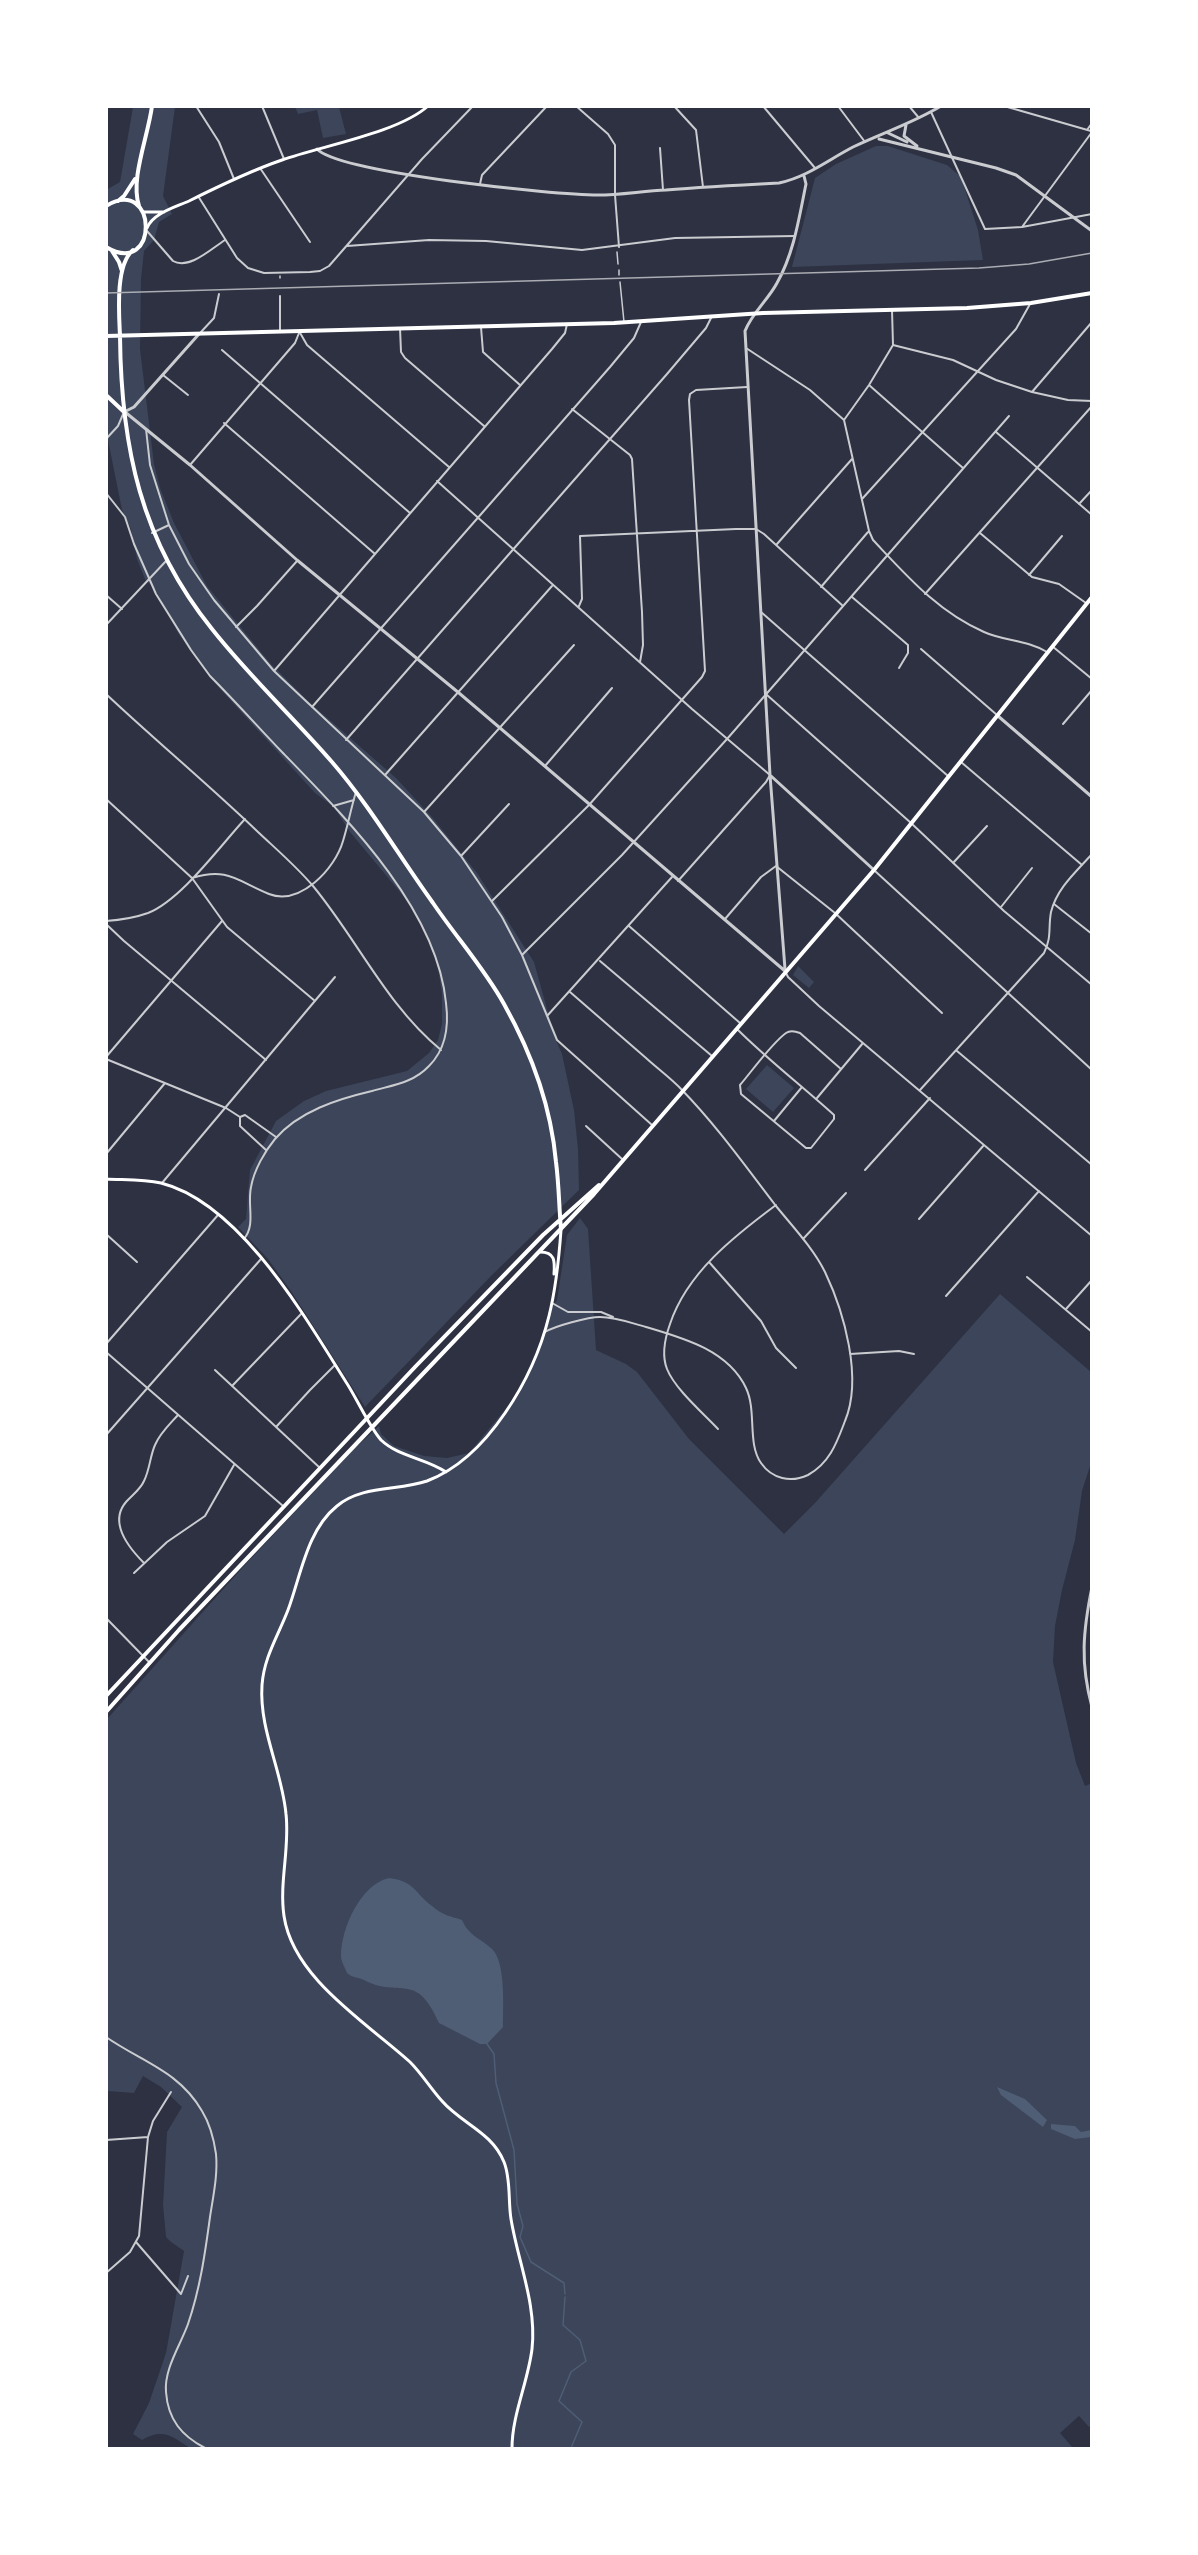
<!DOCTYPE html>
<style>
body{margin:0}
#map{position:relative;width:1198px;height:2555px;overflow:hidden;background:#2d3142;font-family:"IBM Plex Serif",serif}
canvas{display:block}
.frame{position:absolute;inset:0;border:108px solid #fff;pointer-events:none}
</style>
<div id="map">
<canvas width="1198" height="2555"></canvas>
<div class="frame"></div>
</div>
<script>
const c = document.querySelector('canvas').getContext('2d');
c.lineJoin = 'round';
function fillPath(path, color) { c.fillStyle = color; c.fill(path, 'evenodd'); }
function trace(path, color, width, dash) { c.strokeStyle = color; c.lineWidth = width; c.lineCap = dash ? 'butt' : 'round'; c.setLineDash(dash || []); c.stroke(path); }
const green = new Path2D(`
 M133,107H175L163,196L172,214L159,222L154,240L144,251L141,279L140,349L154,464L160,488L174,523L207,586L270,663L309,702L396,778L432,817L477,873L534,962L555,1038L562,1054L574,1110L578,1149L579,1190L492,1275L365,1407L291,1291L268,1259L238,1227L246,1219L250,1170L276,1121L304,1101L326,1091L407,1071L429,1053L438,1040L442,1024V994L438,968L428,939L409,903L350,832L334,807L315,793L213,681L195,657L178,633L155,589L145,579L137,559L131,529L122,510L107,435L106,190L120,182Z
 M295,107H339L346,134L323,138L317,110L298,114Z
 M876,146H888L947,165L961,177L978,230L983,260L792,267L815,178L836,164Z
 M798,966L814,982L809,988L793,975Z
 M767,1065L794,1088L773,1112L746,1089Z
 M580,1218L588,1229L596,1350L626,1364L637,1372L689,1439L784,1534L815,1503L1000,1294L1091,1372V1463L1082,1491L1075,1540L1062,1590L1055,1626L1053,1662L1076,1763L1085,1786L1092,1783V2424L1089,2427L1079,2416L1060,2433L1073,2448H190C171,2436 163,2428 142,2440L133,2434L149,2403L166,2353L184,2251L171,2242L166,2237L163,2205L167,2132L182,2107L161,2087L143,2076L134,2093L107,2091V1719L243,1567L352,1451L379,1426L381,1434L394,1446L424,1456L447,1458L469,1453L513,1400L536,1357L549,1311L557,1300L567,1235Z`);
const water = new Path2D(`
 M389,1878C414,1881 414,1892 432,1906C442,1915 450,1916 462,1920C469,1936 480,1938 492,1949C506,1962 503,2008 503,2027L487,2044H480L439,2023C416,1970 400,1999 364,1980C358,1977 352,1978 347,1973C345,1967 341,1962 341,1956C341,1928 361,1884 389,1878Z
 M997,2087L1025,2099L1047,2120L1043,2127L1001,2095Z
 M1051,2124L1075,2126L1081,2132L1091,2130V2137L1075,2139L1051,2129Z`);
const stream = new Path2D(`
 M487,2044L494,2054L496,2083L514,2150L517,2204L523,2226L520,2237L531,2262L564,2283L565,2294
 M565,2297L563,2325L580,2340L586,2361L571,2372L559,2401L582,2422L571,2448`);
const pedestrian = new Path2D(`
 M617,252L618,264
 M619,270V275
 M280,276V278
 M620,282L624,322`);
const minor = new Path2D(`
 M196,106L219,142L234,179
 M262,106L284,159
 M576,106L608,134L615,145V195L619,247
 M674,106L696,130L703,187
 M763,106L815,168
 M838,106L865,142
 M909,106L919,118
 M1004,106L1091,131
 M931,112L985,229L1022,227L1092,214
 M1087,130L1092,123
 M660,148L663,190
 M260,168L310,242
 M480,184L482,175L547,106
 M198,196L237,258L248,268L264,273L310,272L320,271L329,266L422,159L473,106
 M1022,227L1092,132
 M147,231L173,261C189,270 211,249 225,240
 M347,246L429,240L486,241L582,250L675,238L795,236
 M892,310L893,345L953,360L996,380L1032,392L1068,400L1092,401
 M481,327L483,352L520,385
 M400,328L401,352L405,358L484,426
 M299,331L307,345L449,467
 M201,332L214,318L219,294
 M280,332V296
 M746,348L810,390L844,420L869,531L873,540C907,576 938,612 984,632C1004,641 1028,640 1047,652
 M222,350L410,513
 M163,375L188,395
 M869,385L963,468
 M1032,392L1092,322
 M572,409L630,455L632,459L642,612L643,645L640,662
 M844,420L869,385L893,345
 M224,423L375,554
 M146,429L150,465L169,525L189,564L214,600L274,671L424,812L461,856L502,917L522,955L557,1040L652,1125
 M996,432L1092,515
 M106,439L118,426L124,412
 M190,465L295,343L299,333
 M437,481L692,709L770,775L766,782L678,881
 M106,493L125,517L134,544L156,594L191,650L210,676C235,701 258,727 282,752C346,818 437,908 446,1003C449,1026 446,1049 429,1066C413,1083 393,1085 372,1091C338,1099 299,1111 275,1139C265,1151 254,1170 251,1187C247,1206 256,1224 244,1239
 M862,499L1016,329L1030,304
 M1079,504L1092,490
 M152,533L169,525
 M980,533L1032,577L1059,584L1086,603
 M777,544L852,459
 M1029,575L1062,536
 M821,587L868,532
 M925,594L1092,406
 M106,595L122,609
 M852,597L908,645V653L899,668
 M579,606L582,599L580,536L736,529H756L764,534L843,606
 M761,612L948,776
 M106,625L166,561
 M236,627L257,606L297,561
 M1052,646L1092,679
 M921,649L997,715
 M274,671L552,349L565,333L567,324
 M106,694C156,741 209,785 258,832C276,849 296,866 313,886C357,939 387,1006 441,1050
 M767,695L911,823L1004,911L1092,985
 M312,707L610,367L634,338L641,322
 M1063,724L1092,690
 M346,740L667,374L706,328L711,318
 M961,762L1082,865
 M545,766L612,688
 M385,775L552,586
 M106,799L192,878L227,927L315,1001
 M333,806L354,800
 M424,812L574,645
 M461,856L509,804
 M953,863L987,826
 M875,871L1092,1070
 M192,878C228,867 237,881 269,894C300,906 335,869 343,841C348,825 351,808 356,792
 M492,901L589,805L702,677L705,671L689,400L690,394L696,390L747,387
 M1054,904L1092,934
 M1001,907L1032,868
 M725,919L761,877L776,866L835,913L942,1013
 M106,921C121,920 134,918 148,913C181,900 220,846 245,819
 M106,924L124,941L266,1060
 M629,926L740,1023
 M522,955L622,855L727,739L1009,416
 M600,961L712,1056
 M785,971L788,977L819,1006L1092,1236
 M547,1016L672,877
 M737,1029C767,1059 802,1086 834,1115V1119L811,1148H806L741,1094L740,1085C752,1071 772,1043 786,1033C790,1030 795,1031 800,1033L841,1069
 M957,1051L1092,1165
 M106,1057L222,921
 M106,1059L226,1108L240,1117L245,1115L276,1137
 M920,1090L1044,953C1052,937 1048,928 1051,912C1057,888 1076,872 1092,854
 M817,1098L863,1043
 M240,1117V1126L266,1150
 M774,1121L802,1087
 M586,1126L622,1159
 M106,1154L165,1083
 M865,1170L930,1098
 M162,1183L335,977
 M919,1219L984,1145
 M106,1234L137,1262
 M803,1239L846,1193
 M709,1262L761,1321L776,1348L796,1368
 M1027,1277L1092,1332
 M946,1296L1039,1191
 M552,1303L568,1312H601L613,1317
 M1066,1309L1092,1280
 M545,1332C555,1326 588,1317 600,1317C616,1317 631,1323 646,1327C683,1338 728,1350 746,1388C757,1411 747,1443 761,1463C772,1479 791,1483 808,1475C830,1463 837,1442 845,1421C863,1378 844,1312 825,1272C813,1248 793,1227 776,1206C746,1167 717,1126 682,1090C672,1079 658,1069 646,1058C621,1036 595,1014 570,992
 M106,1344L218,1215
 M106,1352L283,1506
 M850,1354L899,1351L914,1354
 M215,1370L320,1468
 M232,1386L302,1313
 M276,1427L310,1390L335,1365
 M718,1429C703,1413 675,1389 667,1369C661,1354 665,1338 670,1324C687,1273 733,1237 776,1205
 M106,1435L261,1259
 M144,1563C129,1548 108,1523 126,1502C132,1495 140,1490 144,1481C150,1469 150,1456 155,1445C160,1433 169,1425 178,1415
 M134,1573L167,1542L205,1516L234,1465
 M106,1618L150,1663
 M106,2037C142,2062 179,2071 202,2111C210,2124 214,2140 216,2154C218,2175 213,2197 210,2217C205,2254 200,2289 188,2324C180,2346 164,2369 166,2392C168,2420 182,2436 205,2448
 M106,2140L148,2137
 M136,2242L181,2294
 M106,2273L130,2252L139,2236L148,2137L153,2121L171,2092
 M181,2294L188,2276`);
const tertiary = new Path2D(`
 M906,125L904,136L917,146
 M888,133L907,142
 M879,139L996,168L1016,175L1092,231
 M317,149C340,173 555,195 598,195C620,195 643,191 666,190C703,187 741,185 779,183C807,177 828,160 853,147C882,133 913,123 941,106
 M124,412L134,407L199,334
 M125,412L190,465L297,560L459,693L785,971
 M998,716L1092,797
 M771,776L874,870
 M785,969L770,775L745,331C752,313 768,300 777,283C794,253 799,218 806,184L804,176
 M1092,1587C1083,1631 1080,1663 1092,1707`);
const secondary = new Path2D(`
 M143,212H164
 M147,228C153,213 176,207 189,201C219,186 250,171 282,160C321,146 398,133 428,106
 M106,1179C124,1180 143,1179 161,1183C240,1203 305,1317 346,1382C356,1397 370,1428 381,1440C399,1457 425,1458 446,1472
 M540,1252C555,1252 555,1261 554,1274
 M512,2448C512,2415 528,2382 532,2349C537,2305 518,2262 511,2219C508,2201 511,2179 504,2162C492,2132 462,2124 442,2101C431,2089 422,2074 410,2062C367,2023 293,1978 284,1916C279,1882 290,1848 286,1814C282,1770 259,1730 262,1685C264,1657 278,1636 288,1610C301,1575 307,1530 337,1506C362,1485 398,1491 427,1481C488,1458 534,1377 549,1316C556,1288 559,1258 561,1230`);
const primary = new Path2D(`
 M118,201L124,196L135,179
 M106,206C158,174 160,279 106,247
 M139,206C130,179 148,137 152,106
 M133,250C115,265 119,314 120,336C121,447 141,541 212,629C249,676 293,717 332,762C370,806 399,856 433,903C456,937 484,968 504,1004C531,1052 551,1107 556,1162C559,1185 559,1207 561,1229
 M112,251L119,262L122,271
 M106,336L614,323L763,313L967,308L1031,303L1092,293
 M106,395L123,411
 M106,1696L415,1367L543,1235L599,1185
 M106,1712L179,1630L594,1194L874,870L1092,597`);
const rail = new Path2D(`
 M106,293L979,268L1029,264L1092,253`);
fillPath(green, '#3c4559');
fillPath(water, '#4f5d75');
trace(stream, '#4f5d75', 1.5);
trace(pedestrian, '#caccd0', 1.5);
trace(minor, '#caccd0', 2);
trace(tertiary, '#caccd0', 3);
trace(secondary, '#fff', 3);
trace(primary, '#fff', 4);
trace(rail, '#abadb3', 1.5);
</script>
